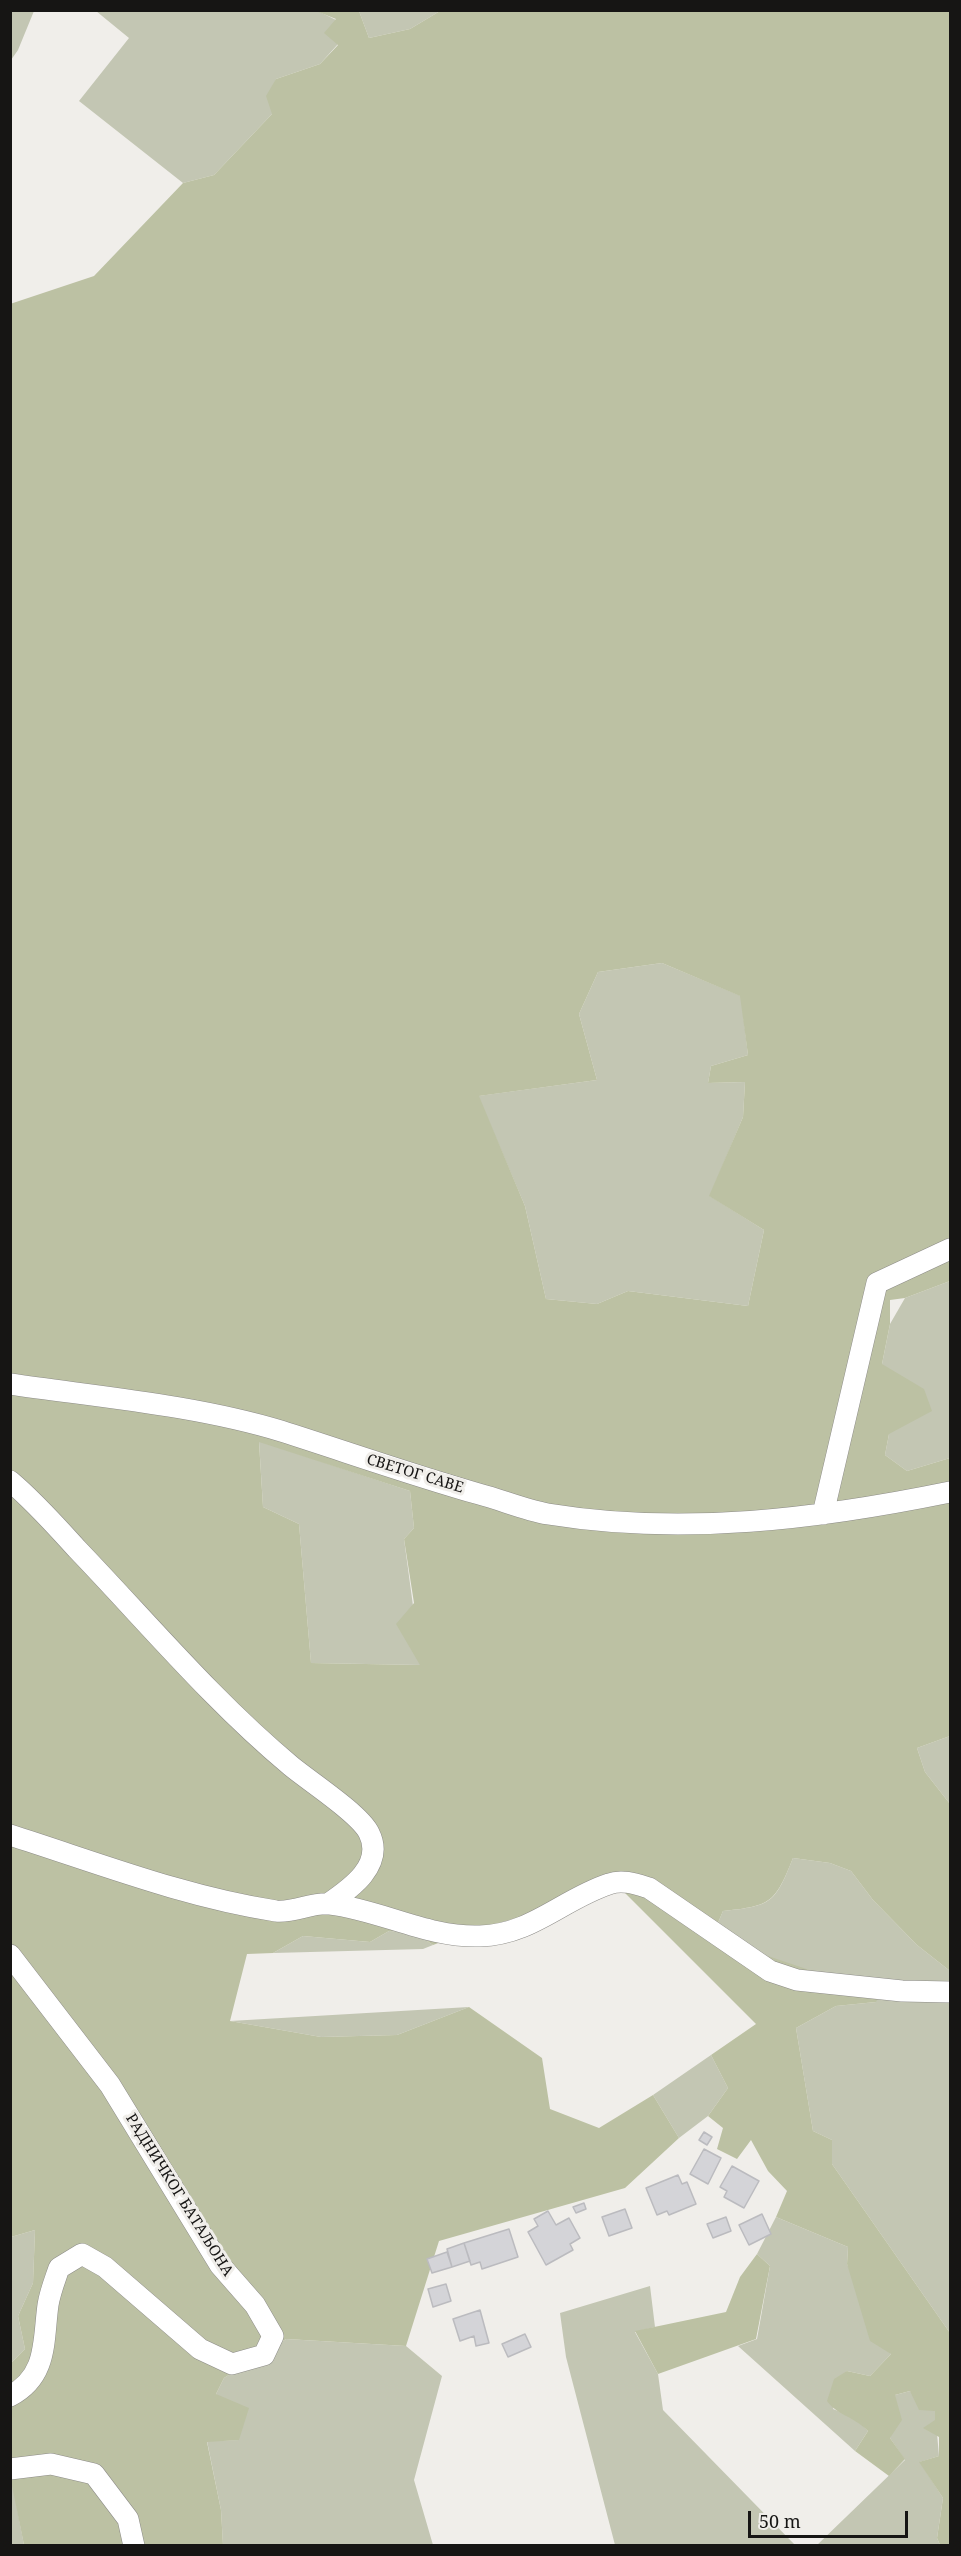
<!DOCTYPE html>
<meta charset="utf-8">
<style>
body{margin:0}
#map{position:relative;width:961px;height:2556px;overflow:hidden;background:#f0eeea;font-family:"Noto Serif",serif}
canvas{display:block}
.frame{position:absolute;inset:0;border:12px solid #161514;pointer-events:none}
.scale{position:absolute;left:748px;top:2511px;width:160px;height:27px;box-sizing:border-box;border:3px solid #161514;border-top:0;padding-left:8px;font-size:18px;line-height:21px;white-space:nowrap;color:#161514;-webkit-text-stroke:4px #f0eeea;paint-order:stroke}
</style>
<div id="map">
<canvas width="961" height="2556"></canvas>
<div class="frame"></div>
<div class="scale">50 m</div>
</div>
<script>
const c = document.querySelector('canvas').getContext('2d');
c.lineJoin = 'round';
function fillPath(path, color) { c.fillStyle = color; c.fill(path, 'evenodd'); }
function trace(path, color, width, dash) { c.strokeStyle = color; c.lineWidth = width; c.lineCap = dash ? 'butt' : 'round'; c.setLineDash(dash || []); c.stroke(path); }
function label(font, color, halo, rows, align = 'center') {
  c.font = font + ' "Noto Serif",serif'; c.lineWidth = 6; c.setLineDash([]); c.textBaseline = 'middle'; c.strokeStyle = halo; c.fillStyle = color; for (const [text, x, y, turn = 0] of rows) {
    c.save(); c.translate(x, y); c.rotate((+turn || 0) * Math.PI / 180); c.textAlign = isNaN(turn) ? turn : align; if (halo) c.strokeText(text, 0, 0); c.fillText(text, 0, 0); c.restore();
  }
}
const green = new Path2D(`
 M11,10L34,11L18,50L11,60Z
 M316,10L336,20L338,44L320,64L276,79L272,114L214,175L183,183L79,101L129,38L96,11Z
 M359,11H440L410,29L369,38Z
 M662,963L741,996L748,1055L711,1066L708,1083L745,1082L743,1117L710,1196L764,1230L748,1306L628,1291L597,1304L546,1299L525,1206L478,1096L597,1080L579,1014L598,972Z
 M950,1281V1458L907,1471L885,1455L889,1434L882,1364L890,1324L905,1298Z
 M259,1441L410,1491L414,1528L404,1539L421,1665L311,1663L299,1524L263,1507Z
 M950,1736V1804L925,1772L917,1748Z
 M793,1858L830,1863L851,1871L873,1900L917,1945L950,1971V2333L832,2164V2140L813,2131L796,2028L836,2006L876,2002L712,1937L723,1911C772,1906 775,1903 793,1858Z
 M389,1931L414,1932L433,1945L423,1949L273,1953L303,1936L370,1942Z
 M469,2007L397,2035L321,2037L230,2021Z
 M711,2055L728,2088L708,2116L679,2138L653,2095Z
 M776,2217L848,2247L847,2264L891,2354L870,2376L847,2371L833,2409L856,2418L868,2431L855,2451L738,2346L757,2339L770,2266L757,2254Z
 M35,2230L33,2283L18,2316L25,2349L11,2363V2237Z
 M650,2286L655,2327L635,2332L658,2374L663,2410L795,2545H615L566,2357L560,2313Z
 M286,2339L406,2346L442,2376L414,2480L433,2545H223L221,2510L207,2441L239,2440L216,2394L224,2378Z
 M910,2391L935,2411L939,2456L920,2462L943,2498L937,2538L940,2545L816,2546L905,2460L890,2438L895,2395Z
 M11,2476L24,2545H11Z`);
const forest = new Path2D(`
 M316,11H359L369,38L410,29L440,11H950V1281L905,1298L890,1300V1324L882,1364L924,1389L932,1411L889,1434L885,1455L907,1471L950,1458V1736L917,1748L925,1772L950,1804V1971L917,1945L873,1900L851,1871L830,1863L793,1858C775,1903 771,1906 723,1911L712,1937L880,1994L876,2002L836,2006L796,2028L813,2131L832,2140V2164L950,2333V2545H940L937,2538L943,2498L919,2462L939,2456V2437L923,2428L935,2420V2411L919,2410L910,2391L895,2395L902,2420L890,2438L905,2459L889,2476L855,2451L868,2431C853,2416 837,2415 827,2401L834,2379L847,2371L870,2376L891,2354L870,2341L847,2264L848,2247L776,2217L787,2191L768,2171L751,2140L737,2159L717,2149L723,2128L708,2116L728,2088L711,2055L756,2024L621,1889L477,1929L433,1945L414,1932L389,1931L370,1942L303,1936L273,1953L247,1954L230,2021L321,2037L397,2035L469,2007L542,2058L550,2109L599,2128L653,2095L679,2138L625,2188L439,2241L406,2346L286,2339L224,2378L216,2394L249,2408L239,2440L207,2442L221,2510L223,2545H24L10,2476L11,2363L25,2349L18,2316L33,2283L35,2230L11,2237L10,304L94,276L183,183L214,175L272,114L266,96L276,79L320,64L338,45L324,33L336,19ZM662,963L740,996L748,1055L711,1066L708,1083L745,1082L743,1117L709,1196L764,1230L748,1306L628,1291L597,1304L546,1299L525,1206L479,1096L597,1080L579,1014L598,972ZM259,1442L410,1491L414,1528L404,1539L414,1603L396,1624L420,1665L311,1663L299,1524L263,1507Z
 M757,2254L770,2266L756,2339L658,2374L635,2331L726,2312L740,2277Z`);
const building = new Path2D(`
 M704,2132L712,2137L707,2145L699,2140Z
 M704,2149L721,2158L708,2184L690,2174Z
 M732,2166L759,2181L744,2208L724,2197L727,2191L720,2187Z
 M678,2175L682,2184L687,2182L696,2204L669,2215L667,2211L657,2215L646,2188Z
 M584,2203L586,2209L576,2213L573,2207Z
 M625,2209L632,2228L609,2236L602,2217Z
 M548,2211L556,2225L569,2218L580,2238L570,2244L573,2250L546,2265L528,2232L538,2226L534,2219Z
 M762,2214L771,2234L749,2245L739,2225Z
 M726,2217L731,2231L713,2238L707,2224Z
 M509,2229L518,2257L482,2269L480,2262L471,2265L464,2243Z
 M464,2243L470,2261L452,2267L447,2249Z
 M447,2252L452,2267L432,2273L427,2259Z
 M446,2284L451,2301L433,2307L428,2289Z
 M480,2310L489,2343L476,2346L474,2336L460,2341L453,2319Z
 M525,2334L531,2347L508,2357L502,2344Z`);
const minor = new Path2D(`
 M10,1384C99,1397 195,1405 281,1431C347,1452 412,1475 479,1494C502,1500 525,1510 548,1514C683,1536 818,1519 950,1492
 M10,1481C35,1502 56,1526 77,1549C147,1622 213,1701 291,1766C309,1781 360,1814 369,1833C385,1865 350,1889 328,1904
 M823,1514L877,1283L950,1249
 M10,1835C98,1863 185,1897 276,1911C294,1913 312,1902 330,1904C381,1910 428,1938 480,1936C531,1935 563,1899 609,1884C622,1879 636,1884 649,1888L770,1971L797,1980L902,1991L950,1992
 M10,1955L110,2085L220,2265L255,2305L273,2336L264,2355L232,2364L200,2349L105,2267L82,2254L59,2268C55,2280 50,2292 48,2305C43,2341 48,2376 10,2396
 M10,2469L51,2464L94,2474L128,2519L134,2546`);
const streetNames = [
 ["СВЕТОГ САВЕ",415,1474,17],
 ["РАДНИЧКОГ БАТАЉОНА",179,2195,58]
];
fillPath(green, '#c3c6b3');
fillPath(forest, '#bcc1a3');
fillPath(building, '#d4d4d8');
trace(building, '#bbbbbf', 1.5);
trace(minor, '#8d8c88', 22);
trace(minor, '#fff', 21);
label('15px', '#161514', '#f0eeea', streetNames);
</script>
